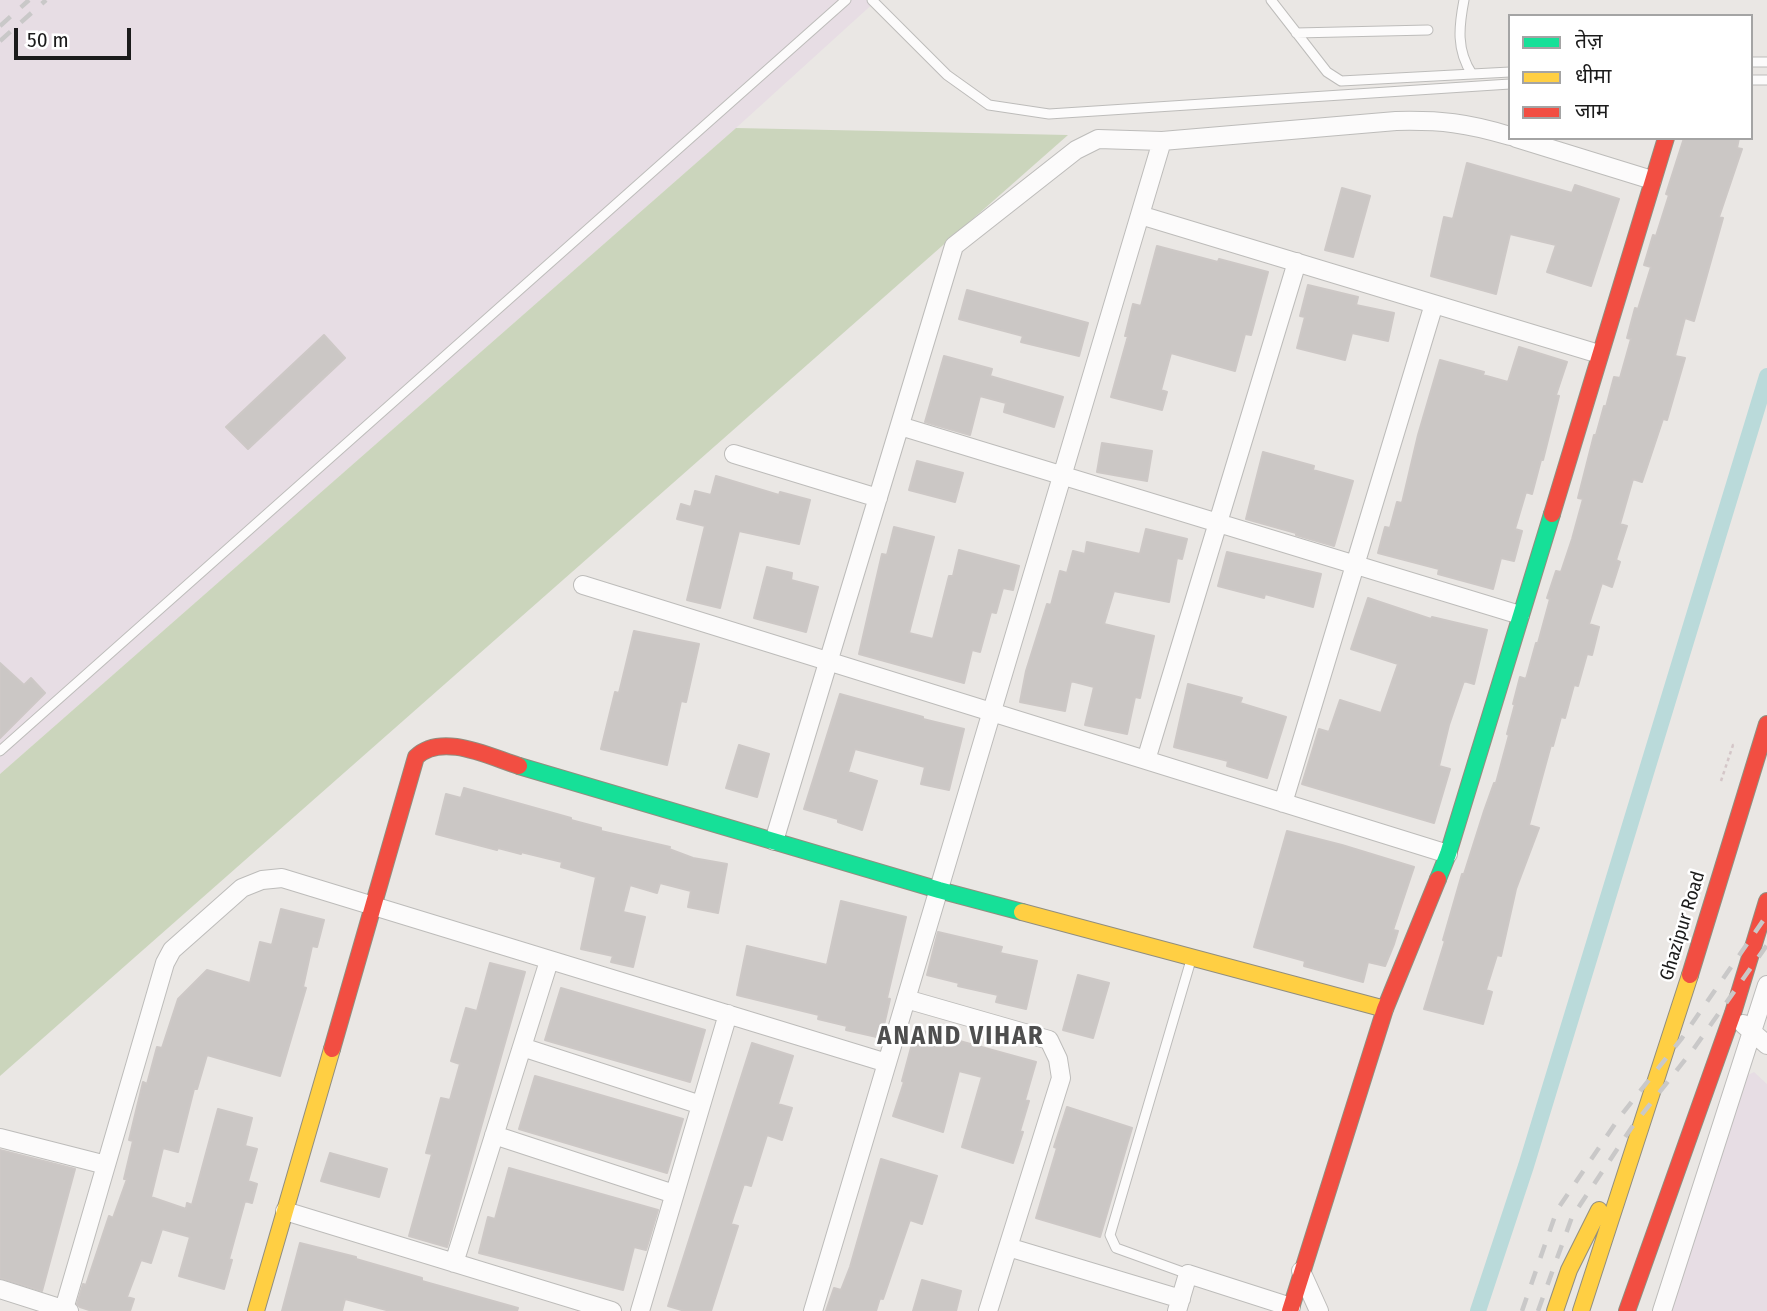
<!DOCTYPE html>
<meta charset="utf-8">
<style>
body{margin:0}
#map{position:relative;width:1767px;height:1311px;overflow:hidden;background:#eae7e4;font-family:"Fira Sans Condensed","Noto Sans Devanagari",sans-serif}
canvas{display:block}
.legend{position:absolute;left:1508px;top:14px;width:245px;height:126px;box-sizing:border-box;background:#fff;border:2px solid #a4a4a4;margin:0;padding:9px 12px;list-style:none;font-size:21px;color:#1b1b1b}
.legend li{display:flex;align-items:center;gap:14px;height:35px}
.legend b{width:35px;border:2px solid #a4a4a4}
.scale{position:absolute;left:14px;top:28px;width:117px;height:32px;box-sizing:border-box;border:4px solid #1b1b1b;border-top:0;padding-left:9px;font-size:21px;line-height:24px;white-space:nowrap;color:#1b1b1b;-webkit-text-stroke:5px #fff;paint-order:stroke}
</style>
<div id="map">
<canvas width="1767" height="1311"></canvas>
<ul class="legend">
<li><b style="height:9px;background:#16e098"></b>तेज़</li>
<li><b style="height:9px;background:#ffcf43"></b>धीमा</li>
<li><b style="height:9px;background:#f24e42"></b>जाम</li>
</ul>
<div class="scale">50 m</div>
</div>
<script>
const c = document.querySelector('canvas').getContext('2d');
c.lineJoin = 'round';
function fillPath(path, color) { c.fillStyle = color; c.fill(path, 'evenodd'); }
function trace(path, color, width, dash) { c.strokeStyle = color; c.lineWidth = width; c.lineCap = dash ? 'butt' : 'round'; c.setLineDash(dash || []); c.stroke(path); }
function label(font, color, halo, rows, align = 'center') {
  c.font = font + ' "Fira Sans Condensed",sans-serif'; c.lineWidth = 5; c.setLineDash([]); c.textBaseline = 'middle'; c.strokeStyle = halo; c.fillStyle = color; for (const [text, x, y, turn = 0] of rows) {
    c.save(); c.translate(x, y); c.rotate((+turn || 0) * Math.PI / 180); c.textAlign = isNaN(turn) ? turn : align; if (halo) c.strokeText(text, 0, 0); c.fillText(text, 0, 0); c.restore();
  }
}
const industrial = new Path2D(`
 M0,0H877L736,128L0,774Z
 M1754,1072L1767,1084V1311H1668L1740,1079Z`);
const forest = new Path2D(`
 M736,128L1068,135L0,1076V774Z`);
const canal = new Path2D(`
 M1478,1311L1526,1166L1767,376`);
const building = new Path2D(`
 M1684,138H1739L1737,148L1742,149L1719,217L1723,218L1694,321L1685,318L1675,356L1685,358L1667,420L1663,419L1642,482L1633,479L1620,524L1627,526L1616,560L1620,562L1612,587L1602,583L1589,624L1599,627L1592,655L1587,654L1578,686L1574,685L1565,718L1561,717L1553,746L1551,745L1529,825L1539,828L1516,889L1501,956L1497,955L1486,990L1492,992L1483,1024L1424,1009L1445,941L1443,940L1462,874H1464L1484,811L1494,783H1496L1509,735L1507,734L1515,704H1513L1520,677L1526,679L1536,643H1538L1550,599L1547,598L1556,571L1561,572L1572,539L1583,499L1578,498L1594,435H1596L1604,406L1606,407L1614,377L1620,378L1631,339L1627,338L1635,308L1638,309L1651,267L1644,265L1653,235L1656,236L1669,195L1666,194Z
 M1467,163L1572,193L1575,185L1619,199L1591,286L1547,272L1556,245L1510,234L1496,294L1431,276L1444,217L1453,219Z
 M1342,188L1370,196L1353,257L1325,250Z
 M1157,246L1218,262L1219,259L1268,272L1251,335L1245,334L1235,371L1171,353L1161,390L1167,392L1162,410L1111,397L1128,336H1125L1133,304L1141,306Z
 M1308,285L1358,297L1356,305L1394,313L1388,341L1352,333L1345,360L1297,348L1305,317L1300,316Z
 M967,290L1088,323L1079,356L1021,342L1023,336L959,319Z
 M324,335L345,358L248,449L226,427Z
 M1519,347L1567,362L1556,395L1559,396L1543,460H1541L1532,494L1526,492L1515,529L1522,531L1514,561L1501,558L1493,589L1438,574L1439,569L1378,553L1385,527L1390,528L1397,502L1402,503L1418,435L1440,360L1484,372L1483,375L1508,382Z
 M944,356L992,369L990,376L1063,397L1054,427L1004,412L1006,403L980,396L970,435L925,422Z
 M1102,443L1152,451L1147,481L1097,472Z
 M1263,452L1314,466L1313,470L1353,481L1334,546L1296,535V533L1246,519Z
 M917,461L963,473L955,502L909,490Z
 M716,476L779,495L780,492L810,500L799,544L739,531L720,608L687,600L705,526L677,519L681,504L691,507L695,491L711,495Z
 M894,527L934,537L909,633L933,639L949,576H953L959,550L1019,566L1013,590L1003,588L996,613L991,612L980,652L972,650L964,683L859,654L882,554L887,555Z
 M1146,529L1187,539L1182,559L1177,558L1169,602L1114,591L1104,624L1154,636L1140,698L1135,697L1127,734L1085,725L1094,687L1071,681L1065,711L1020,702L1026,671L1047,604L1051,605L1060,571L1067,573L1073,551L1085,554L1087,542L1140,554Z
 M1227,552L1321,574L1313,607L1265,594L1264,598L1218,586Z
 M767,567L792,573L791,580L818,587L806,632L754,618Z
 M1368,598L1431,619L1432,617L1487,630L1474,684L1464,681L1449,725L1439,766L1450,769L1434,823L1302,784L1319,729L1329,732L1340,700L1381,713L1398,664L1351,649Z
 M634,631L699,644L686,702L681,701L667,765L601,749L615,692L619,693Z
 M0,663L24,685L31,678L45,693L0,738Z
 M1188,684L1242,698L1240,703L1286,717L1267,778L1227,766L1228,761L1174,747Z
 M840,694L923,717V719L964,729L949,790L921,784L925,767L855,749L848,772L877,781L862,830L838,822V819L804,809Z
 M739,745L769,754L757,797L726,788Z
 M464,788L571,818V820L601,828V831L670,847L669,849L693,858L727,864L718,913L688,907L691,891L660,883L657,893L630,885L623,912L645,917L633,967L611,962L613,956L581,949L596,877L561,867L562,862L521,852V854L498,848L497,850L436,834L446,794L461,798Z
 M1287,831L1342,845L1414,867L1393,930L1398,931L1394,944L1385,966L1368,962L1363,982L1304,966L1305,961L1254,947Z
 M841,901L906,917L887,998L890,999L881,1038L846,1030L847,1026L818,1019L819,1015L737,995L747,946L827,965Z
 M281,909L324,920L317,947L312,946L303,987L306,988L280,1076L207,1055L197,1089H194L178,1152L163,1148L151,1197L186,1209L187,1203L192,1205L218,1109L252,1118L245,1146L257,1149L248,1181L257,1184L252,1203L245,1201L229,1259L232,1260L224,1289L179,1276L190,1237L162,1229L151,1263L141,1260L127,1297L134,1299L130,1311H92L80,1307L77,1304L83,1284L86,1285L109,1216L113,1218L127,1179H124L133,1141L129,1140L143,1082L147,1084L157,1047L162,1048L178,999L207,970L250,983L260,942L272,945Z
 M938,932L1002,947L1000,953L1037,961L1026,1009L996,1002L998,995L958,986L959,983L927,975Z
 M490,963L525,972L447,1247L409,1236L432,1154L426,1153L441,1098L450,1100L460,1064L451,1061L466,1008L477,1011Z
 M1078,975L1109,983L1093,1038L1063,1030Z
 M561,988L705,1030L690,1082L545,1040Z
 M916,1029L1036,1062L1025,1100L1029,1101L1020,1131L1023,1132L1013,1163L962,1147L982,1077L959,1071L943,1132L893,1116L904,1082L902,1081Z
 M752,1043L793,1056L778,1104L792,1108L782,1140L767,1135L751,1186L744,1184L731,1224L738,1226L711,1311H685L668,1306Z
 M535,1076L683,1119L667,1173L519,1129Z
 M1067,1107L1132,1128L1100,1237L1036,1218L1057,1148L1054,1147Z
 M0,1150L75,1169L42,1291L0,1278Z
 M330,1153L387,1169L379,1197L321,1181Z
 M881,1159L937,1176L922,1224L910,1220L883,1299L880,1298L876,1311H826L834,1288L841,1290L850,1267Z
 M509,1168L658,1210L646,1250L634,1247L623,1290L479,1253L488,1217L495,1219Z
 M300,1243L356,1257V1259L422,1278V1281L518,1308L517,1311H390L345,1299L342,1311H282Z
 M922,1280L961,1291L956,1311H913Z`);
const path = new Path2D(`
 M1721,781L1733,745L1737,746`);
const lane = new Path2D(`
 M872,0L947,75L989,105L1049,114L1510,84
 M1271,0L1327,72L1341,81L1510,72
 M1464,0C1459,26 1456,50 1472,74
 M1296,33L1428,30
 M1751,62H1767
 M1751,80H1767
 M0,751L846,0
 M1188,1274L1116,1248L1110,1235L1191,960`);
const street = new Path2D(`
 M1516,138L1652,180
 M1140,215L1599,354
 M900,426L1520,615
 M734,454L878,498
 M583,585L1448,854
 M1146,760L1297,262
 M1283,803L1434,304
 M774,841L954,246L1076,150L1098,139L1162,141L1396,121C1441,120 1467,123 1510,136
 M906,999L1049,1040L1058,1059L1061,1078L988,1311
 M1743,1024L1767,1045
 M522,1047L701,1105
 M494,1135L674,1194
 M0,1138L106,1165
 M285,1211L612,1311
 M1008,1247L1181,1299
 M454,1263L549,961
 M1301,1271L1319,1311
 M0,1289L69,1311
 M64,1309L165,963L172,950L242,888L262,880L282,878L887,1063
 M640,1311L728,1014
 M813,1311L1162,141
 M1177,1311L1188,1274L1291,1307
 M1662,1311L1767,985`);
const fast = new Path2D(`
 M519,766L939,890L1022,912
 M1438,879L1448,854L1552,514`);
const slow = new Path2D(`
 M1022,912L1385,1009
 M256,1311L332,1049
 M1555,1311L1569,1270L1599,1210
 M1581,1311L1690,975`);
const jam = new Path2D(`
 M1552,514L1666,138
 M1690,975L1767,724
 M332,1049L416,757C442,732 490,757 519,766
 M1290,1311L1385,1009L1438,879
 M1627,1311L1733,1013L1767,901`);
const rail = new Path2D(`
 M0,26L29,0
 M0,41L46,0
 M1522,1311L1557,1210L1619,1118L1682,1038L1767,915
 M1538,1311L1572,1217L1632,1127L1695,1047L1767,945`);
const streetNames = [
 ["Ghazipur Road",1683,926,-73]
];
const districtNames = [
 ["ANAND VIHAR",961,1037]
];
fillPath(industrial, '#e7dde4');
fillPath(forest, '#cbd5bc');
trace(canal, '#badada', 16);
fillPath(building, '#cbc7c5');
trace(building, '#cdc8c6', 2);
trace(lane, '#bdbcba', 11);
trace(street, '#bdbcba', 20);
trace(fast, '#918e7f', 18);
trace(slow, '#918e7f', 18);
trace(jam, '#918e7f', 18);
trace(path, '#d4c6c8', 2.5, [3.5, 3.5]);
trace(lane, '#fcfbfb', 9);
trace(street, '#fcfbfb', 18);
trace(fast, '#16e098', 16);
trace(slow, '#ffcf43', 16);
trace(jam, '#f24e42', 16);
trace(rail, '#c9c8c8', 4.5, [14, 14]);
label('19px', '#1b1b1b', '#fff', streetNames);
c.letterSpacing = '2px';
label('bold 26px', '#4e4e4e', '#fff', districtNames);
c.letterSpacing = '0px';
</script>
